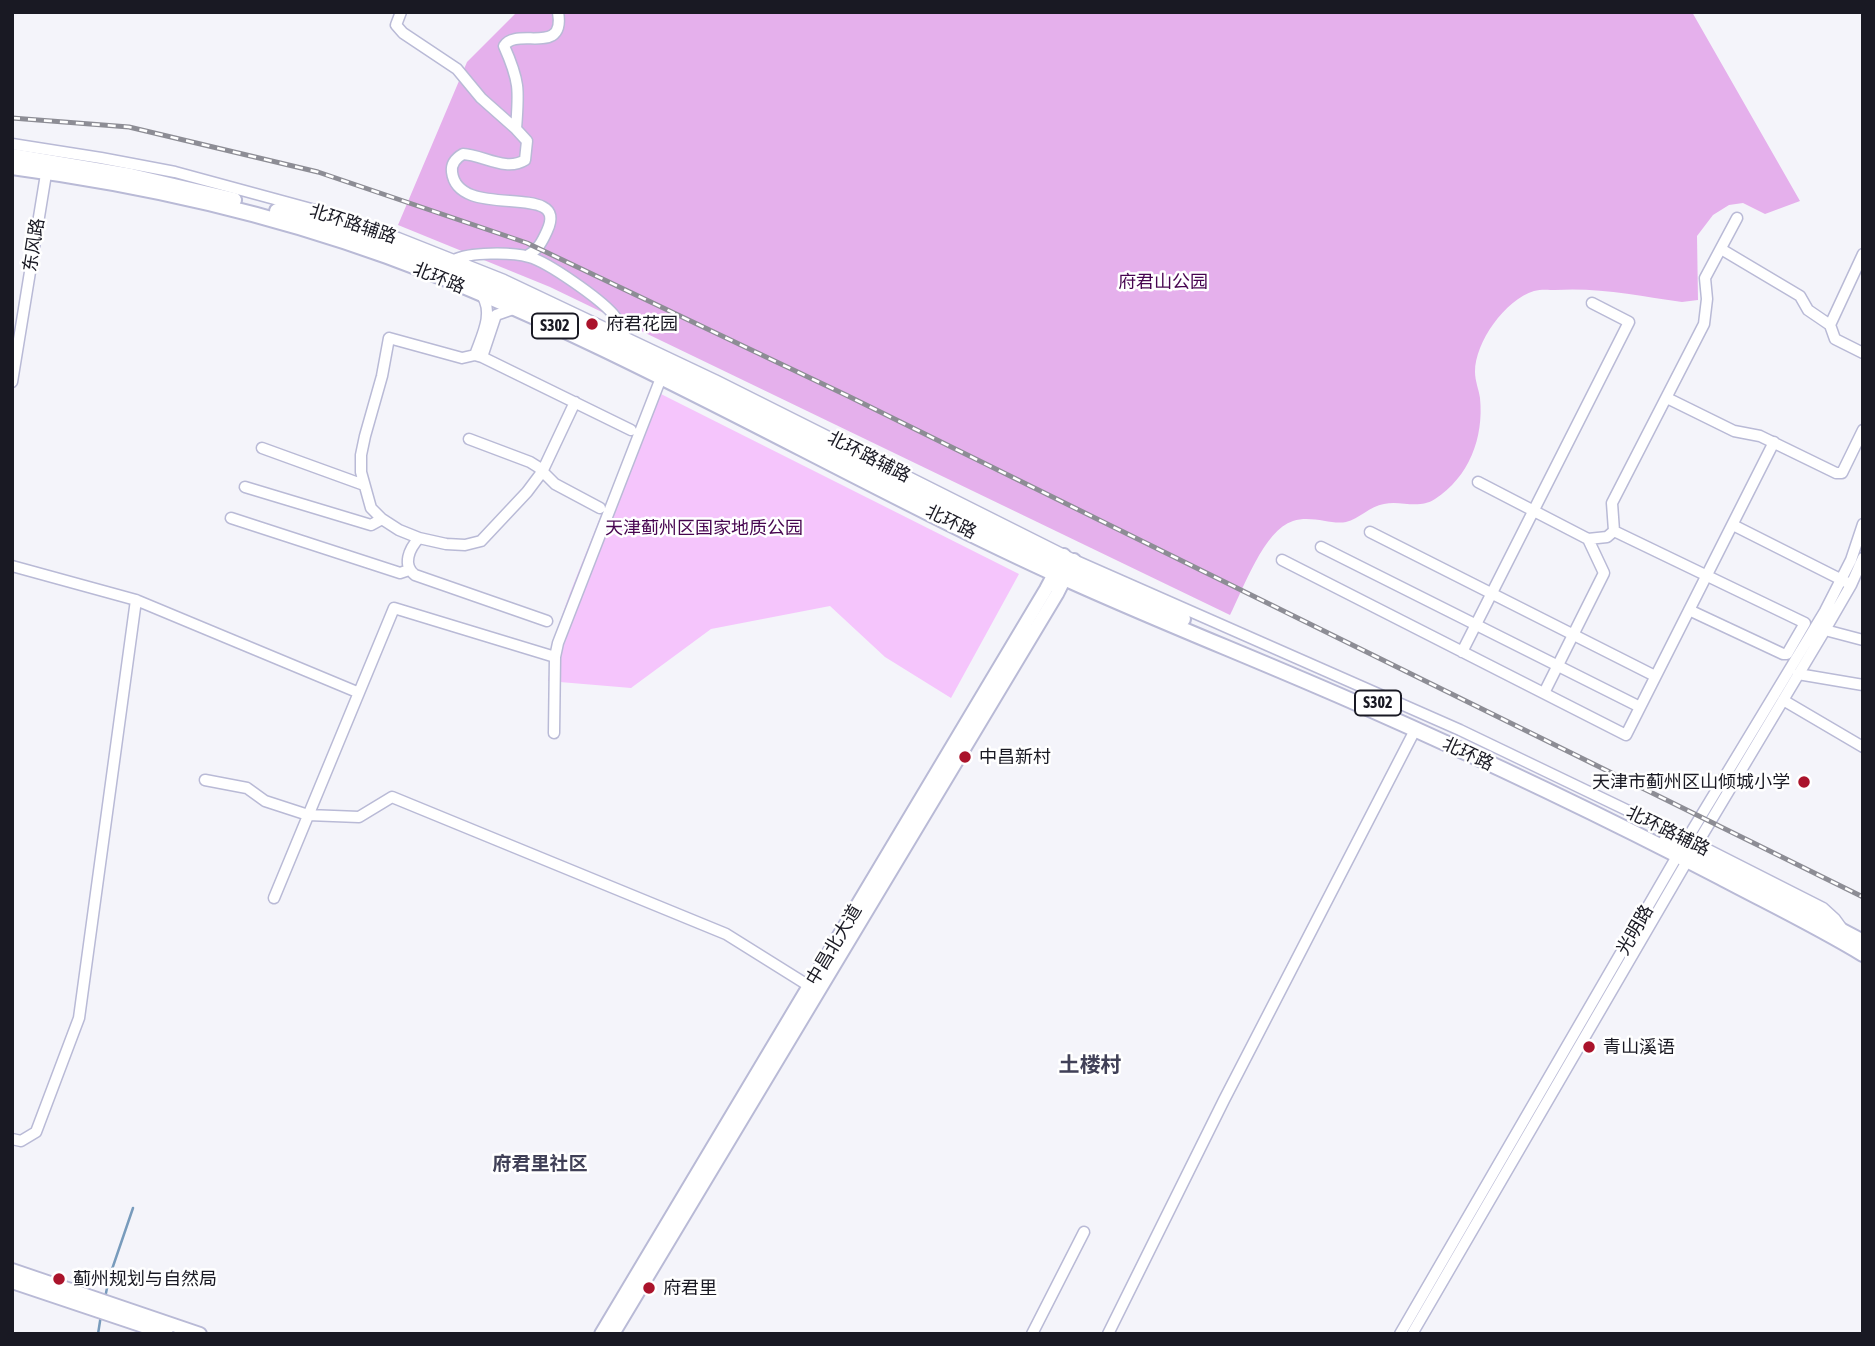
<!DOCTYPE html>
<meta charset="utf-8">
<style>
body{margin:0}
#map{position:relative;width:1875px;height:1346px;overflow:hidden;background:#f4f4fa;font-family:"Asap Condensed",sans-serif}
canvas{display:block}
.frame{position:absolute;inset:0;border:14px solid #191923;pointer-events:none}
</style>
<div id="map">
<canvas width="1875" height="1346"></canvas>
<div class="frame"></div>
</div>
<script>
const c = document.querySelector('canvas').getContext('2d');
c.lineJoin = 'round';
function fillPath(path, color) { c.fillStyle = color; c.fill(path, 'evenodd'); }
function trace(path, color, width, dash) { c.strokeStyle = color; c.lineWidth = width; c.lineCap = dash ? 'butt' : 'round'; c.setLineDash(dash || []); c.stroke(path); }
function label(font, color, halo, rows, align = 'center') {
  c.font = font + ' "Asap Condensed","Noto Sans SC",sans-serif'; c.lineWidth = 5; c.setLineDash([]); c.textBaseline = 'middle'; c.strokeStyle = halo; c.fillStyle = color; for (const [text, x, y, turn = 0] of rows) {
    c.save(); c.translate(x, y); c.rotate((+turn || 0) * Math.PI / 180); c.textAlign = isNaN(turn) ? turn : align; if (halo) c.strokeText(text, 0, 0); c.fillText(text, 0, 0); c.restore();
  }
}
const green = new Path2D(`
 M657,392L1019,574L951,698L885,657L830,606L711,629L631,688L548,681L555,635L570,593L601,515Z`);
const forest = new Path2D(`
 M517,12H1692L1800,201L1765,214L1743,203L1729,205L1713,215L1697,236L1698,300L1682,302C1640,296 1597,287 1555,290C1549,290 1541,289 1534,291C1505,300 1475,342 1475,372C1475,381 1479,390 1480,398C1484,438 1469,477 1435,499C1418,510 1401,500 1384,504C1370,506 1359,519 1346,522C1331,525 1312,515 1293,521C1264,530 1243,589 1230,615L550,287L398,225L467,62Z`);
const stream = new Path2D(`
 M105,1298L109,1278L133,1208
 M98,1334L101,1315`);
const minor = new Path2D(`
 M401,12L396,25L403,33L457,69L481,98L516,129L527,141L525,160C506,172 483,155 463,154C456,158 451,164 452,172C458,223 571,179 547,231C542,242 538,250 527,256
 M516,129C519,90 520,82 504,46C516,26 566,57 558,12
 M12,144L101,158L175,172L315,210L398,238L504,280L715,380L1074,560L1460,730L1687,839L1823,908L1835,919L1843,930
 M1721,249L1800,296L1808,310L1830,325L1835,339L1863,353
 M454,260C469,252 512,252 529,257C548,262 600,299 613,314C619,321 623,329 625,338
 M1830,325L1863,254
 M475,355C482,335 494,314 482,295
 M482,357L496,315L513,309
 M12,382L47,168
 M1667,398L1734,431L1760,436L1836,473H1842L1863,430
 M575,402L542,472L527,492L481,541L465,545L446,544L419,538L399,530L382,519L371,508L361,472V455L365,436L382,376L389,338L462,358L475,355L482,357L631,430
 M469,439L530,462L538,467L555,484L600,508
 M262,448L364,485
 M1478,482L1588,539L1607,537L1614,531
 M245,487L371,525L382,519
 M231,518L400,573L409,570
 M1733,525L1848,583
 M1370,532L1655,676
 M419,538C409,549 402,565 415,575L547,621
 M1321,547L1640,707
 M1282,560L1626,735L1774,442
 M12,566L136,600L357,692
 M1689,610L1783,654H1787L1805,623L1614,531L1612,503L1704,324L1707,299L1705,278L1737,218
 M1825,630L1863,640
 M1462,652L1629,322L1592,303
 M1798,674L1863,685
 M1544,693L1604,573L1588,539
 M1783,700L1863,747
 M554,733L555,657L558,643L659,383
 M205,780L247,788L265,801L308,815L359,817L392,797L726,934L814,989
 M274,898L394,608L555,657
 M12,1139L21,1141L36,1132L79,1018L136,600
 M1032,1334L1084,1232
 M1108,1334L1224,1100L1415,730
 M1400,1334L1687,839L1825,611L1851,560L1863,524
 M1412,1334L1697,844L1825,630L1851,585L1863,558`);
const major = new Path2D(`
 M12,1270L200,1334
 M12,1282L167,1334
 M601,1334L1046,589L1064,555
 M613,1334L1057,594L1074,560`);
const highway = new Path2D(`
 M12,156L131,176L234,200
 M12,167C140,184 266,212 387,256C622,343 837,475 1064,578C1163,623 1264,662 1363,706C1483,759 1603,816 1720,877C1767,902 1817,926 1863,954
 M277,211C438,255 587,328 735,402C884,476 1031,552 1183,619
 M1667,839L1863,942`);
const rail = new Path2D(`
 M12,118L129,127L318,172L527,243L848,396L1863,897`);
const markers = [
 [592,324,7,"#aa132b"],
 [965,757,7,"#aa132b"],
 [1804,782,7,"#aa132b"],
 [1589,1047,7,"#aa132b"],
 [59,1279,7,"#aa132b"],
 [649,1288,7,"#aa132b"]
];
const shields = [
 [555,326,46],
 [1378,703,46]
];
const shieldNames = [
 ["S302",555,326],
 ["S302",1378,703]
];
const streetNames = [
 ["北环路辅路",353,224,18],
 ["东风路",34,245,-81],
 ["北环路",439,278,22],
 ["北环路辅路",869,457,27],
 ["北环路",951,522,26],
 ["北环路",1468,754,25],
 ["北环路辅路",1668,831,26],
 ["光明路",1635,930,-60],
 ["中昌北大道",834,945,-59]
];
const parkNames = [
 ["府君山公园",1163,282],
 ["天津蓟州区国家地质公园",704,528]
];
const poiNames = [
 ["府君花园",606,324],
 ["中昌新村",979,757],
 ["天津市蓟州区山倾城小学",1790,782,"right"],
 ["青山溪语",1603,1047],
 ["蓟州规划与自然局",73,1279],
 ["府君里",663,1288]
];
const neighbourhoodNames = [
 ["府君里社区",540,1164]
];
const quarterNames = [
 ["土楼村",1090,1065]
];
fillPath(green, '#f5c5fc');
fillPath(forest, '#e5b0ec');
trace(stream, '#789bbc', 2.5);
trace(minor, '#b9bad6', 13);
trace(major, '#b9bad6', 16);
trace(highway, '#b9bad6', 18);
trace(minor, '#fff', 10);
trace(major, '#fff', 12);
trace(highway, '#fff', 14);
trace(rail, '#8d8d95', 5);
trace(rail, '#fff', 2.5, [8]);
for (const [x, y, r, color] of markers) { const dot = new Path2D(); dot.arc(x, y, r, 0, 2 * Math.PI); c.fillStyle = color; c.fill(dot); trace(dot, '#fff', 2.5); }
for (const [x, y, w] of shields) { const box = new Path2D(); box.roundRect(x - w / 2, y - 12.5, w, 25, 5); c.fillStyle = '#fff'; c.fill(box); trace(box, '#191923', 2); }
label('bold 16px', '#191923', null, shieldNames);
label('18px', '#191923', '#fff', streetNames);
label('18px', '#470550', '#fff', parkNames);
label('18px', '#191923', '#fff', poiNames, 'left');
label('bold 19px', '#404057', '#fff', neighbourhoodNames);
label('bold 21px', '#404057', '#fff', quarterNames);
</script>
